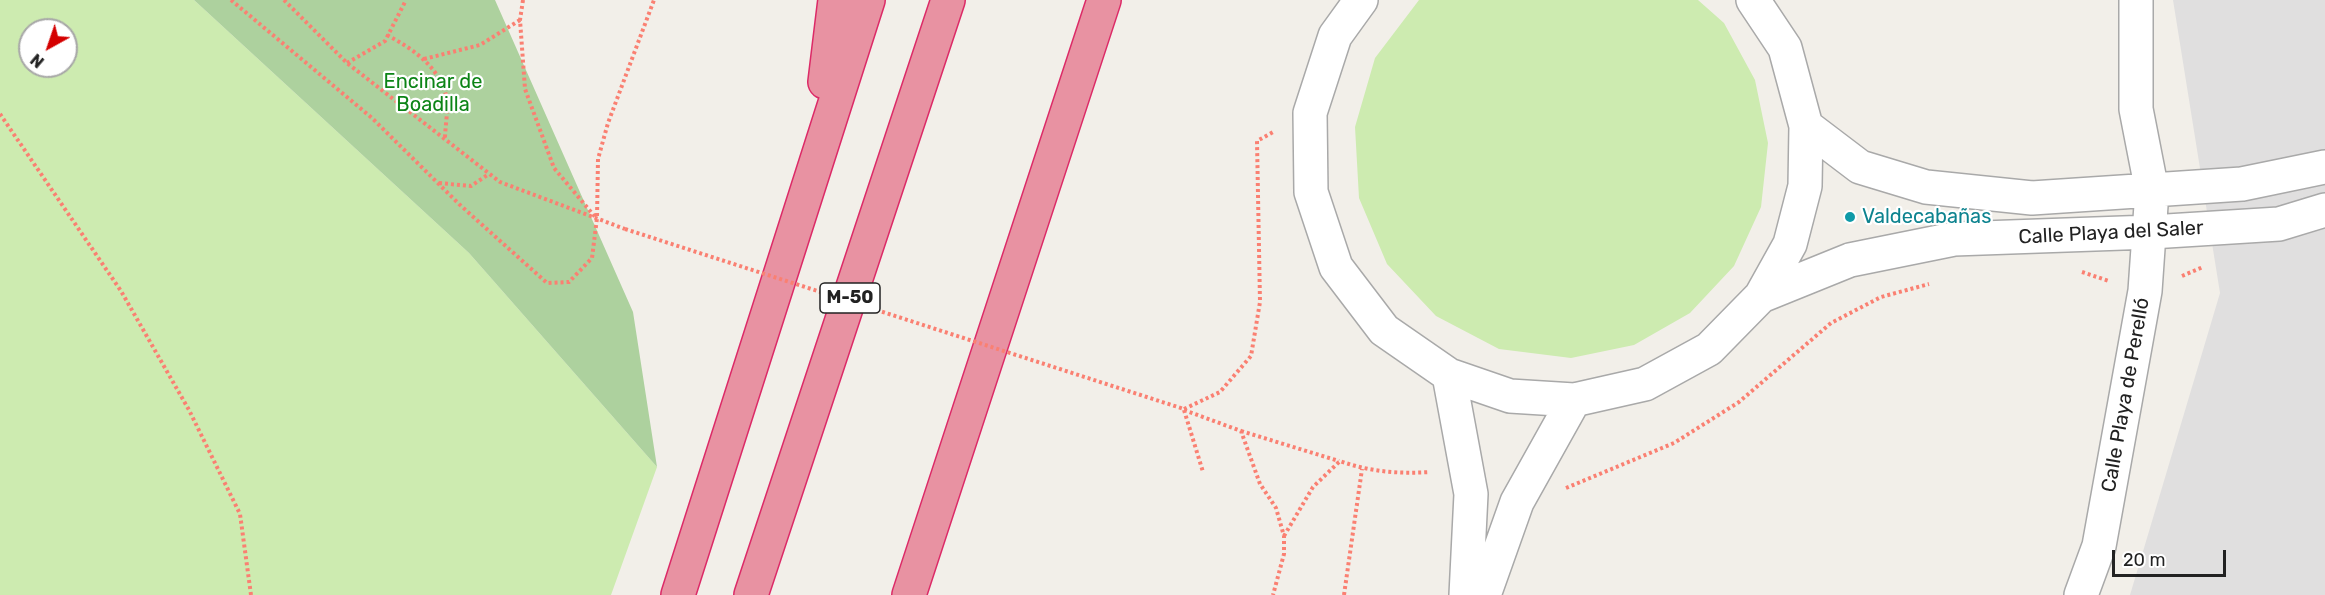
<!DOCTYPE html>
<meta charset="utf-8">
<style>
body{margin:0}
#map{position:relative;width:2325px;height:595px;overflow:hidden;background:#f2efe9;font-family:Rubik,sans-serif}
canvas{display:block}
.north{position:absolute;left:18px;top:18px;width:60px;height:60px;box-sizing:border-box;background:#fff;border:2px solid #a7a7a7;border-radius:50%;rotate:220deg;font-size:16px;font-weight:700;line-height:24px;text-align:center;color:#222}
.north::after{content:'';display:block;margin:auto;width:21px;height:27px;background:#d40000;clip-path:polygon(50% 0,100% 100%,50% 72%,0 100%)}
.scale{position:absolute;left:2112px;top:550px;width:114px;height:27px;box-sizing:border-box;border:3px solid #222;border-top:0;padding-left:8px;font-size:18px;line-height:21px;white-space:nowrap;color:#222;-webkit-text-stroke:4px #fff;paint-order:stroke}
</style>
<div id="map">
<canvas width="2325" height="595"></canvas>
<div class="north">N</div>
<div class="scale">20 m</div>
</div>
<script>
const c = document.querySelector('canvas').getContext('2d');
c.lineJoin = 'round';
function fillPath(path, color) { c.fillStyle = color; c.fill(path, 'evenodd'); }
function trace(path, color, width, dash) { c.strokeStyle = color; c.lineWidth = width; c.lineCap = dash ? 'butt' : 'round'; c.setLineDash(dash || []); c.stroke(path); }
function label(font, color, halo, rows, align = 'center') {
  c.font = font + ' Rubik,sans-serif'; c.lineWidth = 4.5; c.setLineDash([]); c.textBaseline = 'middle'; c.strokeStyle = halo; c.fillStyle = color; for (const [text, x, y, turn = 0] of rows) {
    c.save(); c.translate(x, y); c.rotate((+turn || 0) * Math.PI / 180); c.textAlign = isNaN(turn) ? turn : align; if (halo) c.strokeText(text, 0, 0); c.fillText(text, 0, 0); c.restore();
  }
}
const residential = new Path2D(`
 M2173,0H2325V595H2130L2220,293Z`);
const grass = new Path2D(`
 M0,0H194L469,253L657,467L611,595H0ZM30,30H66V66H30Z
 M1419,0H1698L1724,23L1755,80L1768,143L1761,207L1734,266L1690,313L1634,345L1571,358L1499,349L1436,316L1387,264L1359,198L1355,127L1375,58Z`);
const forest = new Path2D(`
 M194,0H495L633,312L657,467L469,253Z`);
const path = new Path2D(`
 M231,0L372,118L459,204L547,283L569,282L592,258L597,218L598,159L608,123L654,0
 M284,0L347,63L500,182L625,229
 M523,0L520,20L525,89L554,168L596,218
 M387,35C413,49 438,66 446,95C449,108 445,126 445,139
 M424,59L480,45L520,20
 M347,63L385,41L406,0
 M0,114L121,291L189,410L240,514L251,595
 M439,183L471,186L489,174
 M2082,272L2109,281
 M2182,276L2203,267
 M1184,409L1220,392L1251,356L1260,302L1257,141L1275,131
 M1184,410L1241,431L1260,484L1276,508L1284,536V554L1273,595
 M1184,410L1203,472
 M1241,431L1339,461
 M1566,488L1674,443L1739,402L1831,323L1881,297L1929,284
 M1284,536L1313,487L1340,461C1370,472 1399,474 1430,472
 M1344,595L1362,469`);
const minor = new Path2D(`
 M1361,0L1335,36L1310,113L1311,192L1336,267L1384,330L1449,375L1510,396L1574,400L1645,384L1709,349L1761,296L1790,244L1805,186L1806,126L1785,48L1753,0
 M1806,126L1860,167L1926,187L2032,198L2242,184L2325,167
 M1761,296L1850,260L1954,239L2151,232L2279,224L2325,210
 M1449,375L1471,494L1466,595
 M1484,595L1517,502L1574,400
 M2081,595L2099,546L2145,291L2152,191L2136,109V0`);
const highway = new Path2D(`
 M825,82L835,0
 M678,595L868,0
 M751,595L948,0
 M909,595L1104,0`);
const pathBridge = new Path2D(`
 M625,229L1184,409`);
const markers = [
 [1850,217,6,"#0f9aa8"]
];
const shields = [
 [850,298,60]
];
const shieldNames = [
 ["M-50",850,298]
];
const parkNames = [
 ["Encinar de",433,82],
 ["Boadilla",433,105]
];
const cultureNames = [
 ["Valdecabañas",1862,217]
];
const streetNames = [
 ["Calle Playa del Saler",2111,233,-3],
 ["Calle Playa de Perelló",2126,395,-80]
];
fillPath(residential, '#e0dfdf');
fillPath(grass, '#cdebb0');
fillPath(forest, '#add19e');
trace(minor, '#a9a9a9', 36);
trace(highway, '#dc2a67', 36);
trace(path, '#fa8072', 4, [3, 3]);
trace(minor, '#fff', 33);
trace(highway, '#e892a2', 33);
trace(pathBridge, '#fa8072', 4, [3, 3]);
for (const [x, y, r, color] of markers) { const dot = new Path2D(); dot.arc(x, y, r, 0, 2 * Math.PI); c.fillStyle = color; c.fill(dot); trace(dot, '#fff', 2); }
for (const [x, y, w] of shields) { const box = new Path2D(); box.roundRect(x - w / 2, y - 15, w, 30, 4.5); c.fillStyle = '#fff'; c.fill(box); trace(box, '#222', 1.5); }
label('bold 18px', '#222', null, shieldNames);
label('20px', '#0c8416', '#fff', parkNames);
label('20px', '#0d838f', '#fff', cultureNames, 'left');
label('20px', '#222', '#fff', streetNames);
</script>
